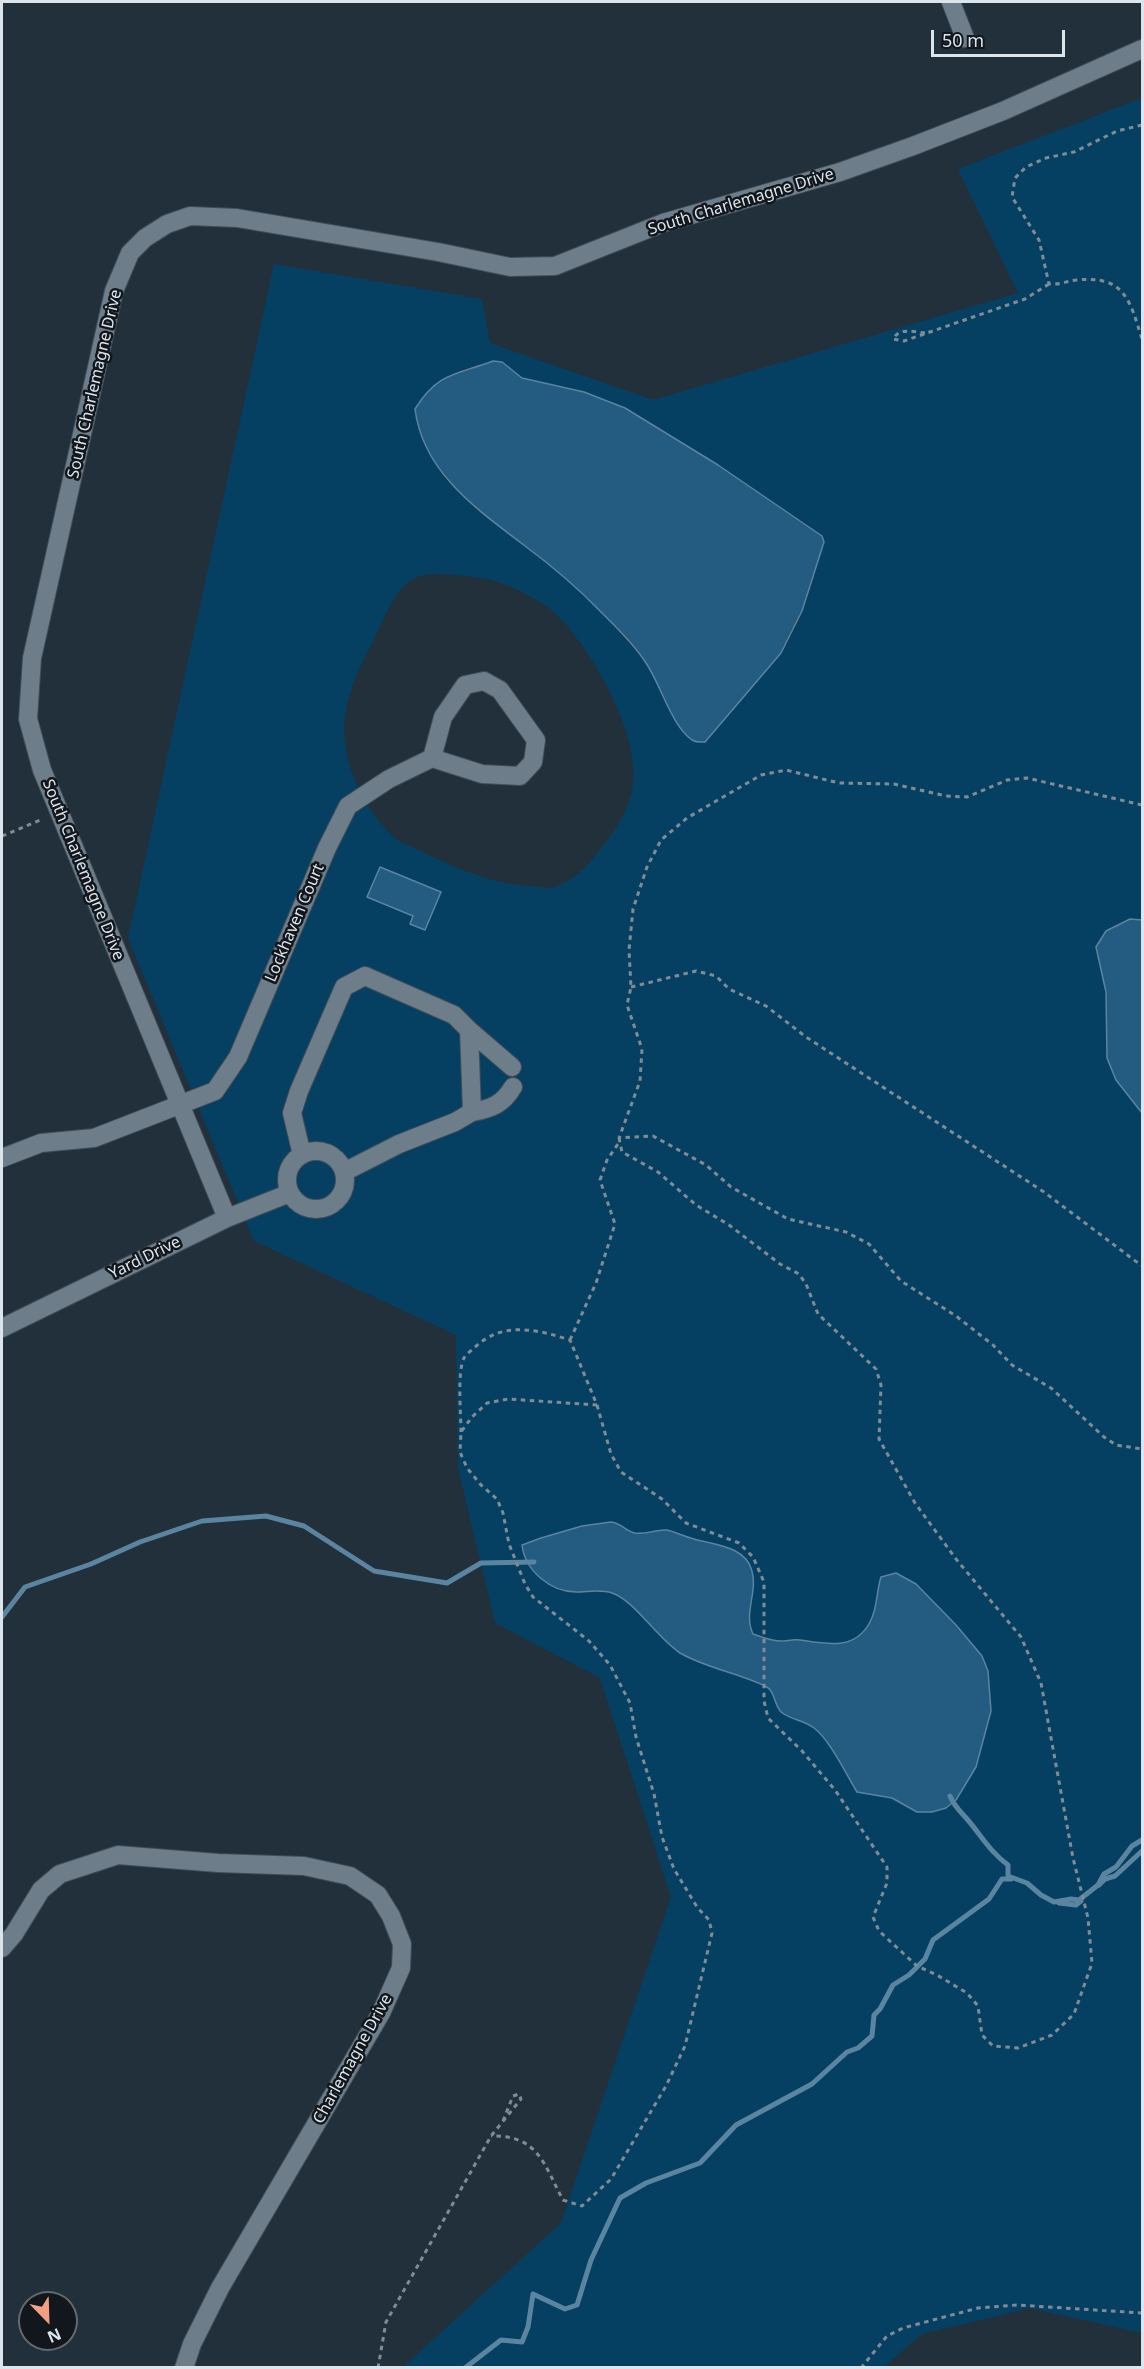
<!DOCTYPE html>
<style>
body{margin:0}
#map{position:relative;width:1144px;height:2369px;overflow:hidden;background:#22303b;font-family:"Noto Sans",sans-serif}
canvas{display:block}
.frame{position:absolute;inset:0;border:3px solid #dce5ec;pointer-events:none}
.north{position:absolute;left:18px;top:2291px;width:60px;height:60px;box-sizing:border-box;background:#11171c;border:2px solid #62696f;border-radius:50%;rotate:157deg;font-size:16px;font-weight:700;line-height:24px;text-align:center;color:#dce5ec}
.north::after{content:'';display:block;margin:auto;width:21px;height:27px;background:#f39f84;clip-path:polygon(50% 0,100% 100%,50% 72%,0 100%)}
.scale{position:absolute;left:931px;top:30px;width:134px;height:27px;box-sizing:border-box;border:3px solid #dce5ec;border-top:0;padding-left:8px;font-size:18px;line-height:21px;white-space:nowrap;color:#dce5ec;-webkit-text-stroke:4px #11171c;paint-order:stroke}
</style>
<div id="map">
<canvas width="1144" height="2369"></canvas>
<div class="frame"></div>
<div class="north">N</div>
<div class="scale">50 m</div>
</div>
<script>
const c = document.querySelector('canvas').getContext('2d');
c.lineJoin = 'round';
function fillPath(path, color) { c.fillStyle = color; c.fill(path, 'evenodd'); }
function trace(path, color, width, dash) { c.strokeStyle = color; c.lineWidth = width; c.lineCap = dash ? 'butt' : 'round'; c.setLineDash(dash || []); c.stroke(path); }
function label(font, color, halo, rows, align = 'center') {
  c.font = font + ' "Noto Sans",sans-serif'; c.lineWidth = 5; c.setLineDash([]); c.textBaseline = 'middle'; c.strokeStyle = halo; c.fillStyle = color; for (const [text, x, y, turn = 0] of rows) {
    c.save(); c.translate(x, y); c.rotate((+turn || 0) * Math.PI / 180); c.textAlign = isNaN(turn) ? turn : align; if (halo) c.strokeText(text, 0, 0); c.fillText(text, 0, 0); c.restore();
  }
}
const green = new Path2D(`
 M1142,98V920L1130,919L1096,948L1106,992L1107,1058L1116,1080L1142,1113V2333L1030,2308L922,2334L884,2367H403L561,2223L671,1897L600,1678L495,1623L458,1468L456,1335L254,1241L128,938L274,264L482,299L490,343L653,400L1018,293L958,169ZM493,361L502,362L522,378L625,408L718,465L822,536L824,542C813,579 803,621 781,653C759,685 716,711 686,734L678,724L659,684L645,661L601,612L568,579L477,510L444,478L461,370ZM428,574C453,574 488,576 511,587C528,594 546,604 559,617C594,653 646,743 631,795C625,816 612,836 598,852C587,867 570,884 550,888C544,888 537,887 531,886C492,884 459,869 424,853C415,848 402,844 395,838C368,813 349,779 345,743C340,707 357,672 373,641C383,621 392,594 410,581C415,577 422,576 428,574Z`);
const water = new Path2D(`
 M493,361L502,362L522,378L584,392L625,408L718,465L822,536L824,542L802,611L781,653L705,742C701,742 697,743 692,740C671,725 661,685 646,663C634,644 616,627 601,612C577,587 552,566 525,546C478,510 423,473 415,409C438,372 456,375 493,361Z
 M380,867L441,892L425,930L410,924L413,916L367,897Z
 M1130,919L1142,920V1113L1116,1080L1107,1058L1106,992L1096,947L1106,931Z
 M611,1522C621,1523 626,1531 635,1533C646,1535 656,1529 667,1530C676,1532 685,1537 694,1539C714,1545 746,1546 752,1571C758,1592 743,1614 753,1634C762,1637 772,1641 781,1641C787,1641 793,1639 800,1640C826,1644 855,1651 870,1622C878,1607 876,1592 881,1577L896,1573L916,1584L956,1625L982,1656L988,1671L991,1711L976,1767L956,1800L946,1808L932,1812H917L892,1798L857,1792C846,1774 830,1740 814,1728C804,1720 791,1720 781,1712C774,1705 775,1690 765,1686C738,1673 706,1668 680,1653C657,1638 634,1600 612,1593C600,1589 588,1592 576,1592C551,1592 525,1571 522,1545L541,1538L582,1526Z`);
const stream = new Path2D(`
 M2,1617L25,1587L91,1564L140,1542L202,1521L266,1516L304,1526L374,1571L447,1583L481,1563L534,1562
 M950,1796C954,1806 960,1811 967,1819C981,1835 990,1852 1008,1865V1876L1027,1883L1041,1895L1054,1902L1071,1899L1079,1900L1098,1885L1104,1874L1116,1867L1132,1846L1142,1840
 M1099,1885L1105,1879L1115,1876L1142,1851
 M1059,1903L1076,1905L1081,1901
 M465,2368L501,2340L522,2342L528,2327L533,2294L565,2309L577,2305L591,2260L620,2198L646,2183L700,2163L736,2125L812,2084L847,2052L858,2048L872,2036L874,2015L880,2009L893,1985L909,1975L925,1959L933,1940L989,1899L1002,1879H1011`);
const path = new Path2D(`
 M1142,125L1117,131L1074,152L1046,158L1026,167L1015,178L1012,197L1039,240L1049,284C1060,285 1066,281 1077,280C1125,275 1130,301 1142,339
 M925,333C913,332 900,327 893,339L904,341L1025,299L1049,284
 M1142,805L1027,778L1007,780L967,797L946,796L894,784L839,783L786,770L761,775L687,818L661,840L647,867L633,909L629,950L631,987L627,1005L642,1049L640,1081L619,1138L653,1136L706,1165L731,1187L788,1219L846,1232L869,1244L901,1281L956,1316L993,1345L1012,1365L1051,1388L1104,1437L1116,1445L1142,1449
 M2,836L43,819
 M631,987L696,971L716,976L729,989L766,1006L806,1037L1044,1192L1142,1266
 M570,1340L596,1283L615,1224L600,1180L607,1160L620,1141
 M597,1405L611,1454L621,1472L662,1499L686,1523L739,1543L753,1557L764,1582V1701L768,1718L802,1751L835,1790L887,1867V1883L873,1917L879,1931L917,1966L937,1975L967,1993L978,2006L982,2035L993,2046L1018,2048L1052,2035L1074,2014L1092,1963L1088,1918L1073,1858L1041,1683L1021,1637L956,1559L915,1503L879,1439L881,1385L876,1369L818,1314L806,1284L799,1274L780,1264L729,1225L696,1205L658,1172L622,1152L619,1138
 M461,1432C461,1415 457,1372 464,1358C466,1354 471,1351 474,1348C502,1321 536,1329 570,1340L597,1405L508,1399L487,1403L472,1417L461,1432L460,1452L467,1468L481,1485L497,1499L503,1513L509,1544L525,1584L533,1597L589,1641L610,1665L630,1703L636,1737L654,1794L662,1837L674,1869L697,1907L709,1920L712,1933L685,2046L666,2086L611,2179L582,2206L563,2200C544,2165 539,2135 491,2136
 M378,2368L386,2322L491,2136L521,2099L519,2094L513,2096L503,2121
 M861,2368L887,2336L903,2328L978,2308L1017,2305L1142,2313`);
const minor = new Path2D(`
 M951,2L965,38
 M469,1030L512,1067
 M472,1112C491,1109 503,1104 513,1087
 M287 1180a29 29 0 1 1 58 0a29 29 0 1 1-58 0Z
 M302,1155L292,1113L299,1091L344,987L365,976L454,1015L469,1030L472,1112L455,1122L399,1144L344,1172
 M2,1158L41,1143L94,1138L215,1091L238,1057L327,848L348,806L389,779L432,758L482,774L520,776L533,762L536,740L500,690L484,681L465,685L443,717L432,758
 M227,1218L42,770L28,719L32,658L114,291L130,253L145,238L167,224L190,216L237,218L438,252L510,267L555,266L663,223L840,172L913,146L1003,111L1142,49
 M2,1328L227,1218L290,1193
 M2,1948L14,1934L41,1890L60,1874L118,1855L218,1863L304,1866L350,1876L378,1895L391,1916L402,1944L401,1968L381,2013L220,2288L192,2344L184,2368`);
const streetNames = [
 ["South Charlemagne Drive",741,202,-17],
 ["South Charlemagne Drive",95,384,-77],
 ["South Charlemagne Drive",83,870,68],
 ["Lockhaven Court",295,923,-67],
 ["Yard Drive",145,1258,-26],
 ["Charlemagne Drive",353,2059,-61]
];
fillPath(green, '#054063');
fillPath(water, '#245b81');
trace(water, '#5b84a1', 1.5);
trace(stream, '#5b84a1', 5);
trace(minor, '#414d57', 20);
trace(path, '#808c95', 3, [4.5, 4.5]);
trace(minor, '#6d7d89', 18);
label('16px', '#dce5ec', '#11171c', streetNames);
</script>
